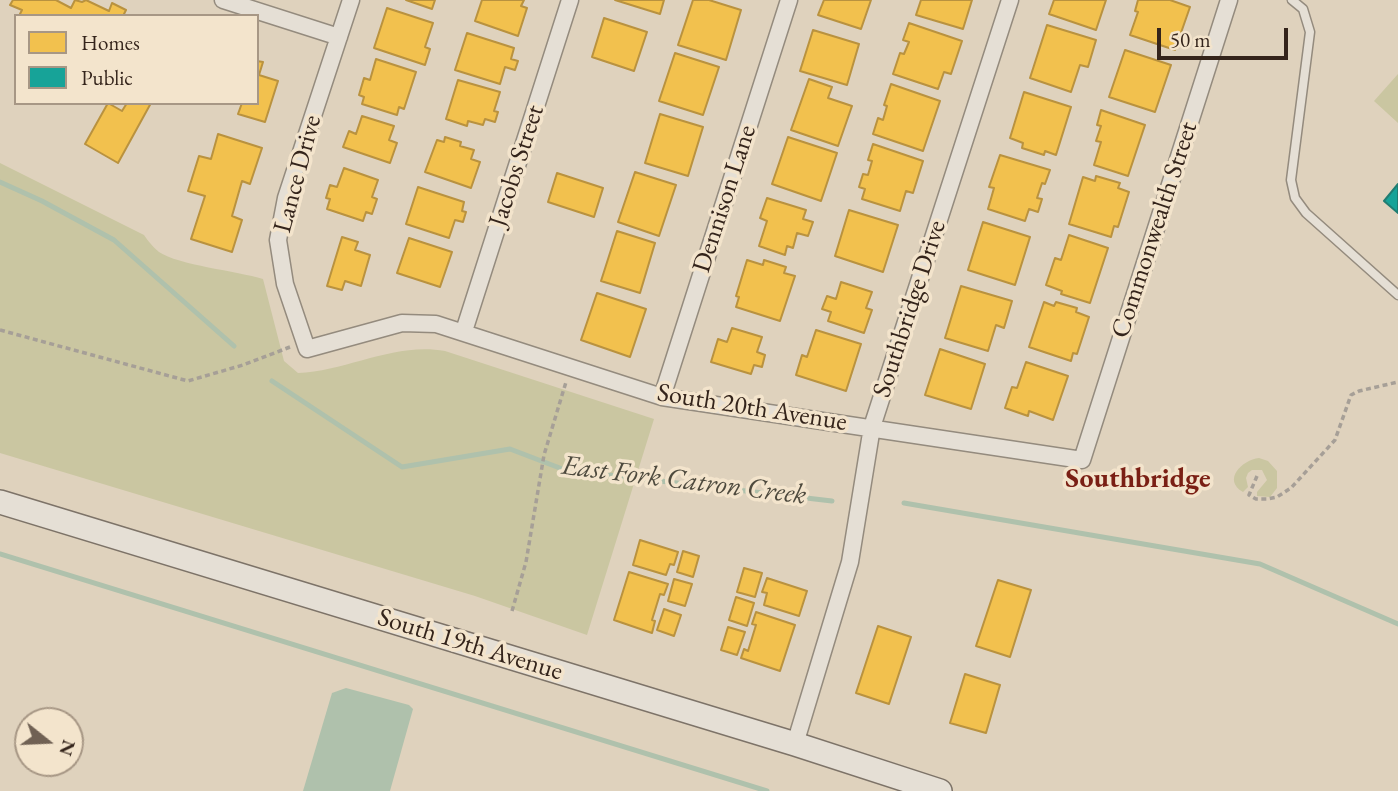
<!DOCTYPE html>
<style>
body{margin:0}
#map{position:relative;width:1398px;height:791px;overflow:hidden;background:#dfd2bd;font-family:"EB Garamond",serif}
canvas{display:block}
.legend{position:absolute;left:14px;top:14px;width:245px;height:91px;box-sizing:border-box;background:#f3e4cc;border:2px solid #a79785;margin:0;padding:9px 12px;list-style:none;font-size:21px;color:#34241b}
.legend li{display:flex;align-items:center;gap:14px;height:35px}
.legend b{width:35px;border:2px solid #a79785}
.north{position:absolute;left:14px;top:707px;width:70px;height:70px;box-sizing:border-box;background:#f3e4cc;border:2px solid #a79785;border-radius:50%;rotate:108deg;font-size:19px;font-weight:700;line-height:28px;text-align:center;color:#34241b}
.north::after{content:'';display:block;margin:auto;width:24px;height:32px;background:#706154;clip-path:polygon(50% 0,100% 100%,50% 72%,0 100%)}
.scale{position:absolute;left:1157px;top:28px;width:131px;height:32px;box-sizing:border-box;border:4px solid #34241b;border-top:0;padding-left:9px;font-size:21px;line-height:24px;white-space:nowrap;color:#34241b;-webkit-text-stroke:5px #f3e4cc;paint-order:stroke}
</style>
<div id="map">
<canvas width="1398" height="791"></canvas>
<ul class="legend">
<li><b style="height:19px;background:#f2c14e"></b>Homes</li>
<li><b style="height:19px;background:#17a398"></b>Public</li>
</ul>
<div class="north">N</div>
<div class="scale">50 m</div>
</div>
<script>
const c = document.querySelector('canvas').getContext('2d');
c.lineJoin = 'round';
function fillPath(path, color) { c.fillStyle = color; c.fill(path, 'evenodd'); }
function trace(path, color, width, dash) { c.strokeStyle = color; c.lineWidth = width; c.lineCap = dash ? 'butt' : 'round'; c.setLineDash(dash || []); c.stroke(path); }
function label(font, color, halo, rows, align = 'center') {
  c.font = font + ' "EB Garamond",serif'; c.lineWidth = 7; c.setLineDash([]); c.textBaseline = 'middle'; c.strokeStyle = halo; c.fillStyle = color; for (const [text, x, y, turn = 0] of rows) {
    c.save(); c.translate(x, y); c.rotate((+turn || 0) * Math.PI / 180); c.textAlign = isNaN(turn) ? turn : align; if (halo) c.strokeText(text, 0, 0); c.fillText(text, 0, 0); c.restore();
  }
}
const green = new Path2D(`
 M1398,74V123L1374,101Z
 M0,163L144,235C148,241 154,248 159,252C178,265 237,271 263,279L284,361L298,373C348,371 394,342 445,351L654,419L587,635L475,596L0,453Z
 M1259,458L1268,461L1277,471V488L1270,497L1257,496V492L1267,480L1262,470H1252L1248,473L1246,478L1248,487L1243,492C1222,480 1242,460 1259,458Z`);
const water = new Path2D(`
 M346,688L409,705L413,709L390,791H303L332,693Z`);
const homes = new Path2D(`
 M13,0H56L71,8L75,0L82,2L86,0L109,11L112,3L126,10L123,16H19L22,10L10,5Z
 M406,0H435L432,9Z
 M482,0H524L521,6L527,8L518,36L475,21Z
 M615,0H664L660,14Z
 M693,0H709L741,10L726,60L678,45Z
 M824,0H871L861,29L818,15Z
 M921,0H972L963,29L916,15Z
 M1054,0H1106L1096,30L1049,14Z
 M1138,0H1170L1190,7L1175,50L1130,35L1138,12L1135,11Z
 M387,8L433,23L425,47L430,49L425,65L374,48Z
 M604,18L647,32L634,71L592,57Z
 M909,23L962,41L951,74L944,72L938,89L893,74L900,53L904,54L909,42L903,40Z
 M1047,25L1096,40L1088,67L1080,65L1071,92L1030,78Z
 M813,30L859,44L847,85L800,71Z
 M467,33L514,48L511,59L518,61L515,70L505,67L500,84L455,70Z
 M1125,50L1171,65L1155,112L1109,97Z
 M675,53L719,67L703,115L659,101Z
 M376,59L416,72L404,109L399,107L397,115L362,104L364,97L359,95L364,78L370,80Z
 M257,61L263,62L259,75L278,81L265,122L238,114L242,103H257Z
 M809,79L832,87L828,98L852,106L838,146L791,130Z
 M458,80L500,92L494,111L498,112L495,122L485,119L483,125L468,121L467,126L446,119Z
 M891,84L940,101L923,151L873,134L878,118L883,120L887,106L884,105Z
 M1024,92L1071,107L1056,155L1045,151L1044,155L1022,148L1023,143L1010,138Z
 M108,103L122,111L127,103H151L118,163L85,144Z
 M1101,110L1145,125L1128,176L1094,165L1101,142L1096,141L1101,126L1097,125Z
 M660,114L703,127L688,176L645,163Z
 M362,116L394,126L389,140L397,143L390,163L343,147L349,131L356,134Z
 M218,134L262,148L250,184L242,181L232,216L242,220L232,252L191,239L205,196L188,191L199,156L211,159Z
 M445,137L461,142L460,146L474,150L471,159L480,162L471,188L425,172L437,140L444,142Z
 M788,137L837,153L821,201L772,184Z
 M873,144L923,161L913,193L906,191L900,211L862,199L865,189L859,187L863,174L868,175L872,161L868,160Z
 M1000,155L1050,170L1045,184L1042,183L1037,198L1042,199L1038,212L1029,209L1025,221L988,209L994,188L989,187Z
 M344,168L378,180L372,197L377,199L372,214L366,212L363,221L327,209L330,199L326,198L330,185L337,187Z
 M635,172L676,185L659,236L618,222Z
 M557,173L603,188L594,217L548,202Z
 M1096,176L1120,183L1118,188L1129,192L1118,227L1114,226L1111,237L1069,224L1083,177L1095,181Z
 M418,187L464,202L462,211L466,212L463,222L455,220L449,238L406,224Z
 M767,198L806,210L803,219L813,222L808,236L797,233L793,248L787,246L785,255L759,246L767,221L760,218Z
 M849,210L898,225L883,272L835,256Z
 M983,222L1030,237L1015,285L968,270Z
 M617,231L655,243L640,293L601,281Z
 M1069,235L1108,248L1090,303L1061,294L1062,291L1046,285L1055,258L1061,260Z
 M342,237L358,242L355,250L370,255L361,286L345,281L342,290L327,286Z
 M409,238L452,252L440,287L397,273Z
 M747,260L763,265L764,260L786,267L784,273L795,276L780,321L736,307L739,297L736,296Z
 M841,282L872,292L866,308L872,310L864,333L828,321L831,312L822,309L827,296L836,299Z
 M961,286L1012,301L1004,328L996,325L988,351L945,338Z
 M597,293L646,309L630,357L581,340Z
 M1044,302L1054,306L1056,302L1077,308L1076,312L1089,317L1077,354L1073,353L1071,361L1029,347Z
 M732,328L762,337L757,352L765,355L762,367L754,365L751,374L711,362L718,339L727,342Z
 M816,330L861,344L846,391L796,375L802,355L807,357Z
 M940,349L985,364L971,409L925,395Z
 M1026,362L1068,376L1053,420L1029,411L1028,416L1005,408L1012,387L1017,388Z
 M640,540L678,552L674,565L670,564L666,575L633,565Z
 M683,551L699,556L693,577L677,572Z
 M744,568L762,573L755,597L737,592Z
 M629,572L668,584L664,595L660,594L652,620L655,621L652,633L614,620Z
 M767,578L807,591L799,616L764,605L767,593L762,592Z
 M674,579L692,584L685,606L668,601Z
 M998,580L1031,590L1010,657L976,646Z
 M736,597L754,603L747,626L729,620Z
 M664,609L681,615L674,636L657,630Z
 M756,612L795,625L780,671L741,658L744,649L748,651L756,625L752,624Z
 M878,626L911,637L889,704L856,693Z
 M728,627L745,632L737,655L721,650Z
 M965,674L1000,685L986,733L950,723Z`);
const public = new Path2D(`
 M1398,184V213L1384,201Z`);
const stream = new Path2D(`
 M0,182L42,201L114,240L234,346
 M272,381L402,467L510,449L565,470L832,501
 M904,503L1260,564L1398,624
 M0,554L767,791`);
const path = new Path2D(`
 M0,330L188,381L243,365L290,347
 M1257,476L1249,495L1256,499H1267L1277,497L1291,488L1335,440L1351,395L1359,391L1398,382
 M512,611L526,562L544,455L566,382`);
const lane = new Path2D(`
 M1292,0L1303,9L1310,32L1291,180L1295,198L1306,213L1398,295`);
const street = new Path2D(`
 M223,0L339,37
 M351,0L286,198L278,240L285,284L307,349L402,323L436,324L662,397L1082,460L1229,0
 M464,331L570,0
 M662,397L789,0
 M795,744L850,562L872,427L1010,0`);
const secondary = new Path2D(`
 M0,502L795,744L940,791`);
const streetNames = [
 ["Jacobs Street",517,166,-72],
 ["Lance Drive",298,174,-75],
 ["Dennison Lane",725,199,-72],
 ["Commonwealth Street",1155,230,-72],
 ["Southbridge Drive",910,309,-72],
 ["South 20th Avenue",752,408,9],
 ["South 19th Avenue",470,645,17]
];
const neighbourhoodNames = [
 ["Southbridge",1138,479]
];
const waterNames = [
 ["East Fork Catron Creek",684,481,7]
];
fillPath(green, '#cac6a1');
fillPath(water, '#afc1ac');
fillPath(homes, '#f2c14e');
trace(homes, '#b9923f', 2);
fillPath(public, '#17a398');
trace(public, '#207d72', 2);
trace(stream, '#afc1ac', 5);
trace(lane, '#948b7e', 11);
trace(street, '#948b7e', 19);
trace(secondary, '#7d7368', 26);
trace(path, '#a69f97', 3.5, [5, 3.5]);
trace(lane, '#e5dfd5', 8);
trace(street, '#e5dfd5', 16);
trace(secondary, '#e5dfd5', 23);
label('26px', '#34241b', '#f3e4cc', streetNames);
label('bold 28px', '#7a1f14', '#f3e4cc', neighbourhoodNames);
label('italic 28px', '#4e4a3e', '#f3e4cc', waterNames);
</script>
